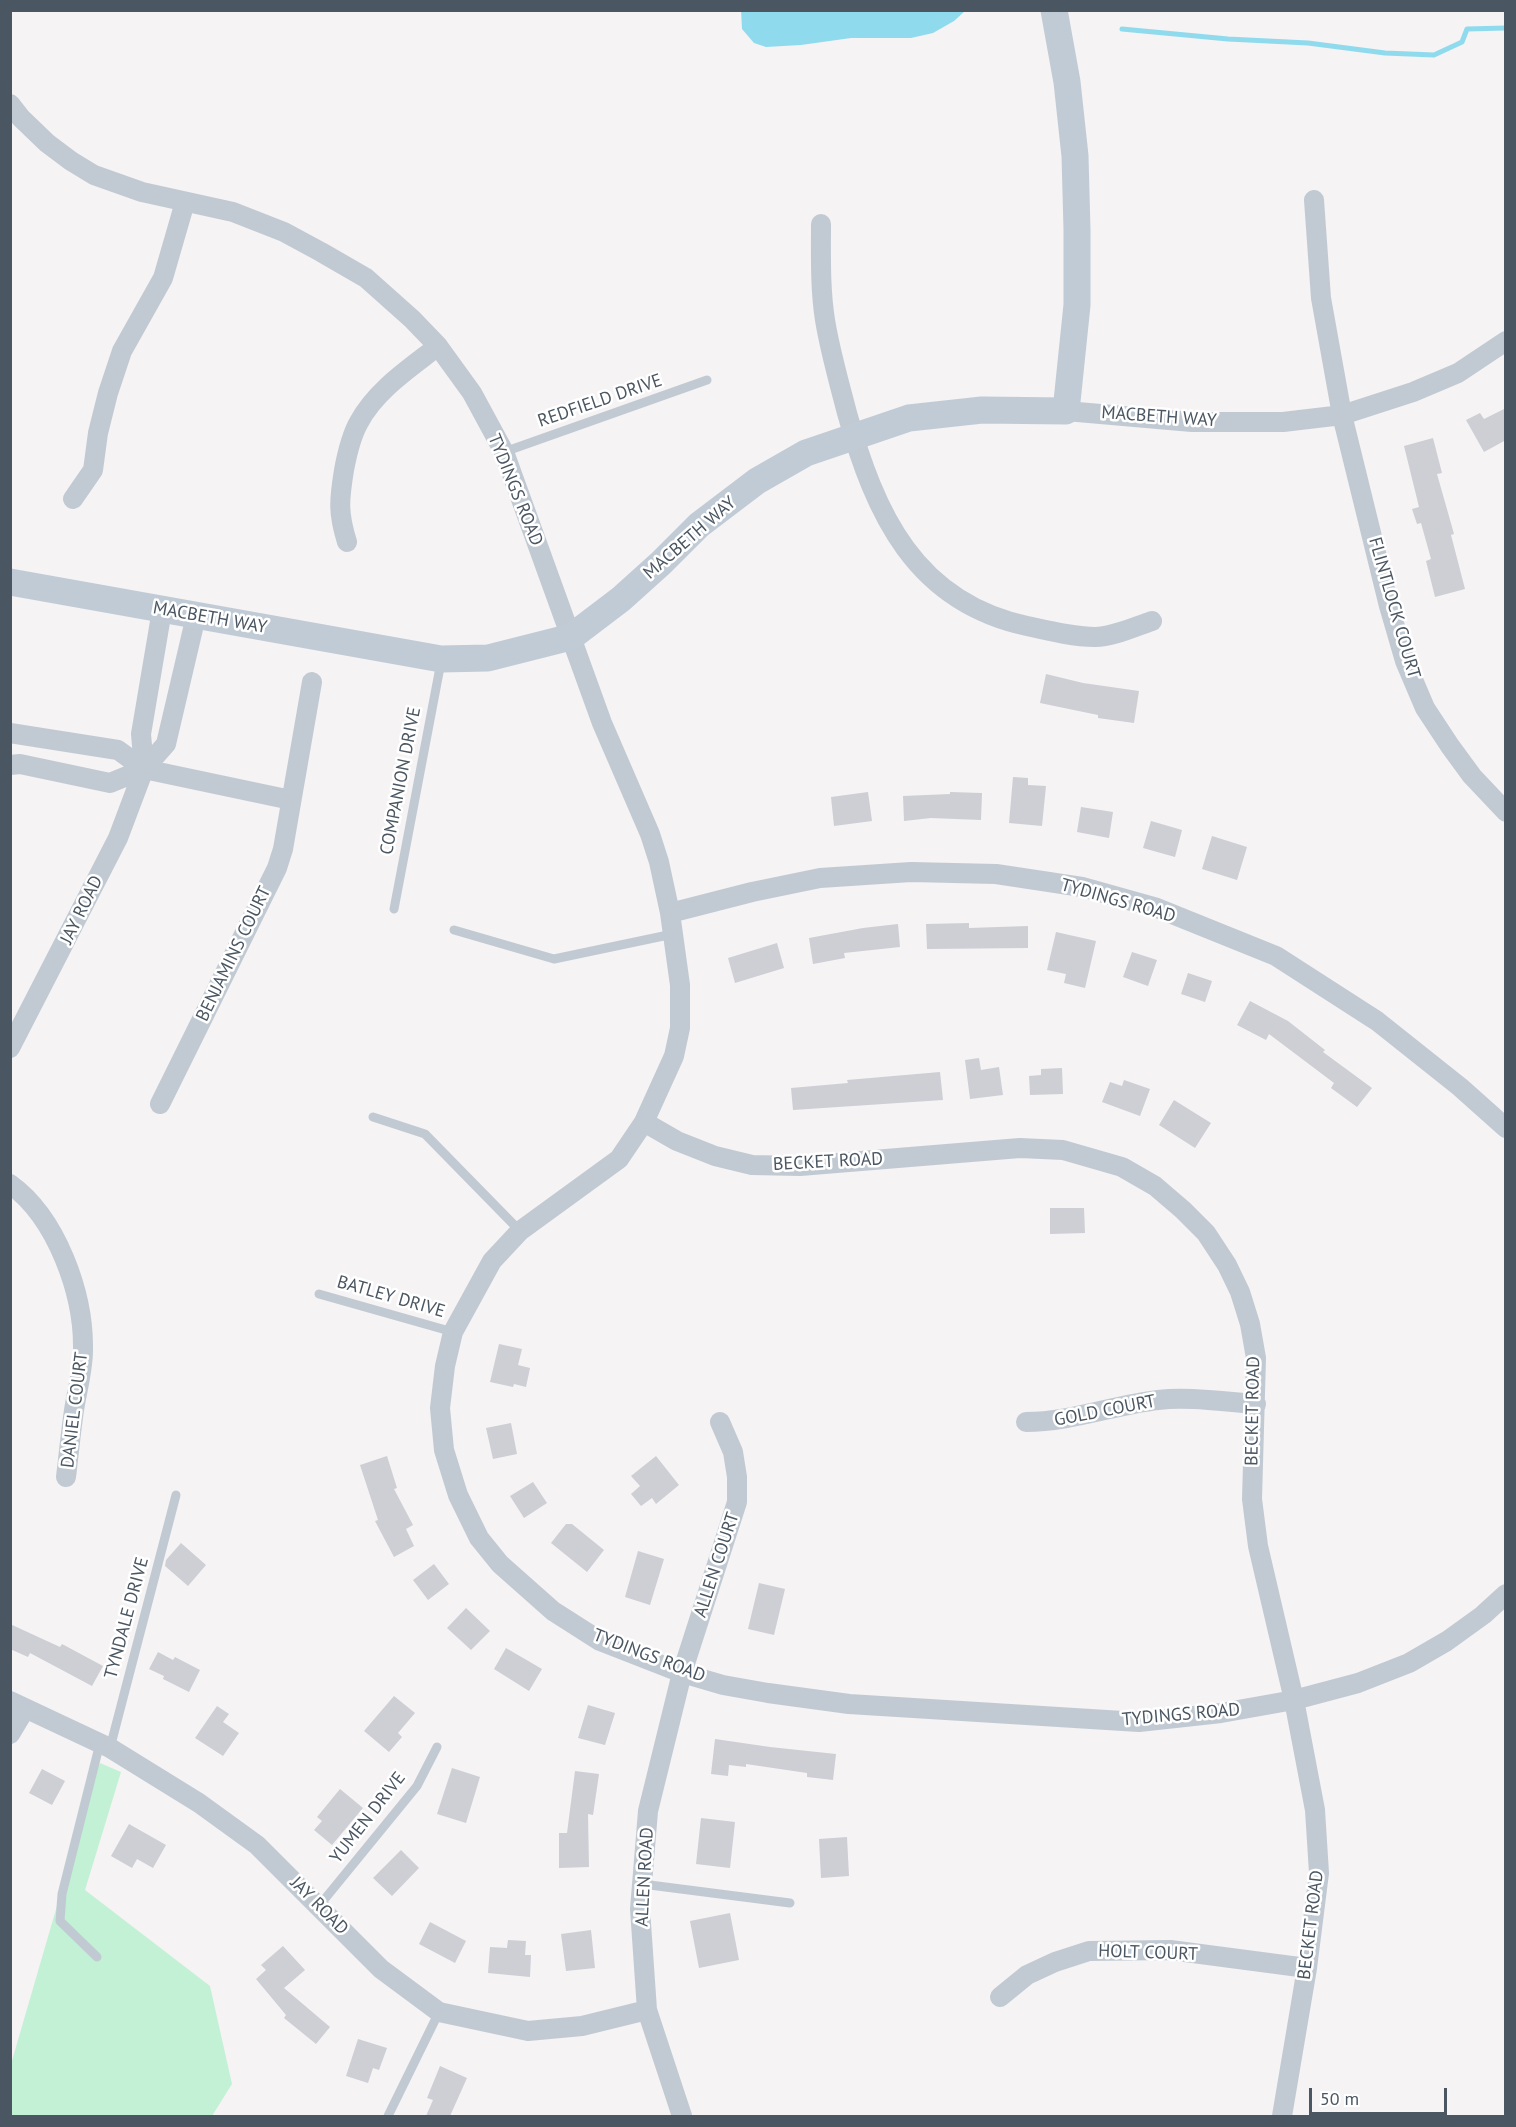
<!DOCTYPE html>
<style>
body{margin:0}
#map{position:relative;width:1516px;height:2127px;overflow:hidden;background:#f5f3f3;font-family:"PT Sans",sans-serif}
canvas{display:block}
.frame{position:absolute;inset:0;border:12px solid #4a5661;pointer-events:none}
.scale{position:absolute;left:1309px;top:2088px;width:138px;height:27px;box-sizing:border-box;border:3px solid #4a5661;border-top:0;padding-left:8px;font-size:18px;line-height:21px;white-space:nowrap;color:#4a5661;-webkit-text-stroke:4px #fff;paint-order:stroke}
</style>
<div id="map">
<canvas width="1516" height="2127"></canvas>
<div class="frame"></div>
<div class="scale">50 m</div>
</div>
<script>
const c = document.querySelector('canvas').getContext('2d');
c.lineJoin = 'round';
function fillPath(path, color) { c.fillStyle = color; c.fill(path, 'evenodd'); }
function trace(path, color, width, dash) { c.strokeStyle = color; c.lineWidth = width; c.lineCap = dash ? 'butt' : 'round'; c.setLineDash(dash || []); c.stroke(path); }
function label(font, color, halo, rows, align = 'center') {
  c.font = font + ' "PT Sans",sans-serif'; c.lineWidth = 5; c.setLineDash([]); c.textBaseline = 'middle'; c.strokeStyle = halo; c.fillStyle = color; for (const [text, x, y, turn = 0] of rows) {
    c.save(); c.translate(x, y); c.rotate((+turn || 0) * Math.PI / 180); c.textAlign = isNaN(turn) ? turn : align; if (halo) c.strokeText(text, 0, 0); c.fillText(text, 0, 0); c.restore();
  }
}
const green = new Path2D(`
 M100,1763L121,1772L85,1890L210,1986L232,2084L212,2116H11V2064L68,1868L87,1788Z`);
const water = new Path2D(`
 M741,10H965V11L954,21L933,33L911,38H851L801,45L766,47L754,43L742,29Z`);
const stream = new Path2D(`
 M1122,29L1228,39L1308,43L1385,53L1434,55L1462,42L1467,29L1506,28`);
const building = new Path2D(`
 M1506,408V440L1484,452L1466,420L1480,413L1484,419Z
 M1433,438L1442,473L1437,474L1454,534L1451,535L1465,589L1435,597L1426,561L1431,559L1421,523L1417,524L1412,509L1419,507L1404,446Z
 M1046,674L1083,683L1139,691L1134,723L1098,718V715L1040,703Z
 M1013,777L1028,778V785L1046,786L1042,826L1009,823Z
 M868,792L872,821L834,826L831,797Z
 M950,792L982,793L981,820L931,818L904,821L903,796L950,794Z
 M1081,807L1113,812L1109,838L1077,832Z
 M1151,821L1182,830L1175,857L1143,848Z
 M1212,836L1247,847L1237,880L1202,869Z
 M969,923V928L1028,926V948L927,949L926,924Z
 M898,924L900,947L844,953L845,958L813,964L809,938L863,928Z
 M1056,932L1096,941L1085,988L1064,983L1066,974L1047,970Z
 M777,943L784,968L735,983L728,958Z
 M1132,952L1157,960L1148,986L1123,977Z
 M1188,973L1212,981L1205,1002L1181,994Z
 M1250,1001L1288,1021L1325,1050L1323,1052L1372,1088L1357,1107L1331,1088L1334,1083L1269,1034L1266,1040L1237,1025Z
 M979,1058L981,1070L999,1067L1003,1095L970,1099L965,1060Z
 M1062,1068L1063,1094L1030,1095L1029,1076L1041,1075V1069Z
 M940,1072L943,1100L793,1110L791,1088L848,1083L847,1080Z
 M1124,1080L1150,1089L1140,1116L1102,1102L1110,1082L1122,1086Z
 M1174,1100L1211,1123L1195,1148L1159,1125Z
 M1050,1208H1084L1085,1233L1050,1234Z
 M499,1344L522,1349L518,1365L530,1368L526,1387L514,1384L513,1387L490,1382Z
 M511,1423L517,1454L493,1459L486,1428Z
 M387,1456L397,1488L394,1489L413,1525L406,1529L414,1546L394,1557L375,1521L378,1520L360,1465Z
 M656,1456L679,1485L656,1504L652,1498L641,1506L631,1494L640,1486L631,1476Z
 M533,1482L547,1503L524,1518L510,1496Z
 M566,1524H572L604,1550L587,1572L551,1543Z
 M181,1543L206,1565L188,1586L165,1566L166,1560Z
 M638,1551L664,1559L650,1605L625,1597Z
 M434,1564L449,1584L428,1600L413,1580Z
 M759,1583L785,1589L774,1635L748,1629Z
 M466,1608L490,1631L471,1650L447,1628Z
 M10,1624L60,1647L62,1644L103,1666L92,1686L30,1653L28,1657L10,1649Z
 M506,1648L542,1669L529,1691L494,1669Z
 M158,1652L173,1660L175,1657L200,1670L189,1692L163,1679L164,1676L149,1669Z
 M394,1696L415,1713L398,1733L402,1737L389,1752L364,1731Z
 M588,1705L615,1713L605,1745L578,1738Z
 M217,1706L229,1714L223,1722L239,1733L223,1756L195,1738Z
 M715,1739L770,1747L836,1754L833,1780L807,1777V1773L746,1764V1767L729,1765L728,1776L711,1774Z
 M452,1768L480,1777L466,1823L437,1814Z
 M42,1769L65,1781L52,1805L29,1793Z
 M575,1771L599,1774L593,1815L588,1814L589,1867L559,1868V1833H567Z
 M340,1789L363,1808L332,1845L314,1830L322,1821L317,1817Z
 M701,1818L735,1822L730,1868L696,1864Z
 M129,1824L166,1845L153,1868L137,1859L132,1868L111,1856Z
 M847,1837L849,1876L821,1878L819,1839Z
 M401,1850L419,1868L392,1896L373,1878Z
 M730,1913L739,1960L699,1968L690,1921Z
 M430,1922L466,1941L455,1963L419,1944Z
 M591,1930L595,1968L566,1971L561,1934Z
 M508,1940L526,1941L525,1955H531L530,1977L488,1973L490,1947L507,1948Z
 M283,1946L305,1970L284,1988L330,2027L316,2044L284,2018L286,2015L256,1979L266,1970L261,1965Z
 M358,2039L387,2048L379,2070L373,2068L368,2083L346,2076Z
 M440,2066L467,2078L450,2116H426L433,2100L427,2098Z`);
const lane = new Path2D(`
 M504,452L707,380
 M394,909L441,662
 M454,930L554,959L673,934
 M373,1117L425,1134L520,1231
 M319,1294L453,1332
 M110,1748L176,1495
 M642,1884L790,1903
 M319,1906L417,1786L437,1747
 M97,1957L60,1921L62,1894L100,1743
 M388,2116L439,2012`);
const street = new Path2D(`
 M10,104L21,118L47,143L71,161L94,175L142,192L233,212L284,232L321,252L366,278L412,319L438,346L472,393L504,452L602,723L650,834L659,862L670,913L680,985V1028L674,1056L644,1122L619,1159L520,1231L492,1261L453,1332L445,1366L440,1408L444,1450L458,1495L479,1538L500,1564L553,1611L600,1641L682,1673L723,1685L768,1693L849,1704L1139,1722L1221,1713L1294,1700L1358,1683L1409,1663L1447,1641L1483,1615L1506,1594
 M1314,200L1321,298L1342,415L1389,606L1405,661L1425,708L1450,746L1472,776L1506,812
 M821,224C821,256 820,288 825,320C830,351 839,382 847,413C875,514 915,602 1027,626C1049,631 1073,637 1095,637C1113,637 1134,627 1152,621
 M1066,411L1192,422H1283L1342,415L1413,392L1458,373L1506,341
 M73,499L93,470L98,433L108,393L122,351L163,278L185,202
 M347,542C338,513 339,501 344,470C347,454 351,436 359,422C376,390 410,368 438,346
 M10,733L118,750L144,769L291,800
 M10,765L20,764L110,783L144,769
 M144,769L141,734L162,610
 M670,913L752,892L820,878L911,872L996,874L1082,887L1157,908L1276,956L1377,1021L1460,1087L1506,1128
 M10,1048L118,838L144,769L166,744L196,616
 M160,1104L277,868L283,849L312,682
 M644,1122L677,1141L715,1156L752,1165L800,1166L1020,1148L1063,1150L1122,1167L1155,1186L1183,1210L1206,1233L1227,1265L1240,1292L1250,1324L1256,1358L1252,1499L1258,1546L1294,1700L1315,1810L1319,1873L1307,1968L1282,2116
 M10,1184C57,1218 84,1294 83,1350C83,1368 78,1387 75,1404C71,1428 69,1453 66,1477
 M1026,1422C1070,1422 1114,1405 1158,1400C1188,1396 1225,1402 1256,1404
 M10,1701L110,1748L199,1803L257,1845L381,1969L439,2012L528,2031L582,2026L647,2010
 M10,1734L25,1709
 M1000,1997L1027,1975L1055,1962L1089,1951L1170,1950L1307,1968
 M682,2116L647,2010L640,1909L648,1811L682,1673L737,1502V1477L733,1452L720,1422`);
const secondary = new Path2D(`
 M10,582L441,659L488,658L571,637L621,599L661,563L699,525L757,481L806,453L909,418L982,410L1066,411L1077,305V230L1075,156L1067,82L1054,10`);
const streetNames = [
 ["REDFIELD DRIVE",600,401,-19],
 ["MACBETH WAY",1159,417,4],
 ["TYDINGS ROAD",515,490,68],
 ["MACBETH WAY",690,538,-41],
 ["FLINTLOCK COURT",1394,608,74],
 ["MACBETH WAY",210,618,10],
 ["COMPANION DRIVE",401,781,-79],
 ["TYDINGS ROAD",1118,901,16],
 ["JAY ROAD",82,910,-64],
 ["BENJAMINS COURT",234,954,-64],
 ["BECKET ROAD",828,1162,-3],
 ["BATLEY DRIVE",391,1297,16],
 ["DANIEL COURT",75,1410,-83],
 ["GOLD COURT",1105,1411,-11],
 ["BECKET ROAD",1253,1411,-89],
 ["ALLEN COURT",717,1565,-72],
 ["TYNDALE DRIVE",127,1618,-75],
 ["TYDINGS ROAD",649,1656,21],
 ["TYDINGS ROAD",1181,1715,-5],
 ["YUMEN DRIVE",368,1818,-52],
 ["ALLEN ROAD",645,1877,-87],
 ["JAY ROAD",319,1906,45],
 ["BECKET ROAD",1311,1925,-83],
 ["HOLT COURT",1148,1953,2]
];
fillPath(green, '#c3f1d5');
fillPath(water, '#90daee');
trace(stream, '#90daee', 5);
fillPath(building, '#cdcfd5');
trace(lane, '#c1cad2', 9);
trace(street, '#c1cad2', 20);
trace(secondary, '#c1cbd6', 27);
label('18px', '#4a5661', '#fff', streetNames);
</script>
